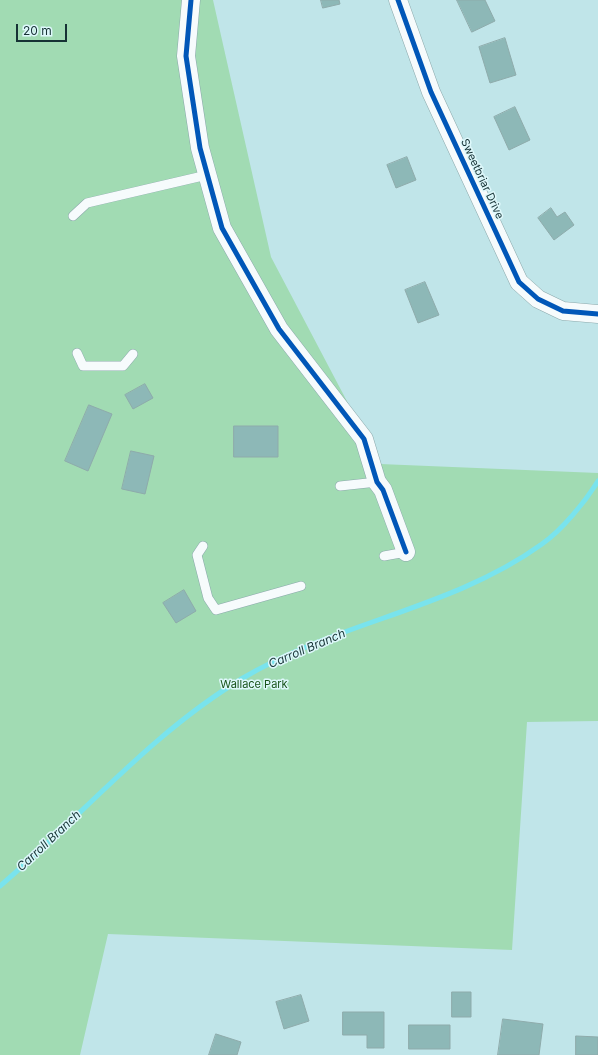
<!DOCTYPE html>
<style>
body{margin:0}
#map{position:relative;width:598px;height:1055px;overflow:hidden;background:#c0e5e9;font-family:Inter,sans-serif}
canvas{display:block}
.scale{position:absolute;left:16px;top:24px;width:51px;height:18px;box-sizing:border-box;border:2px solid #163235;border-top:0;padding-left:5px;font-size:12px;line-height:14px;white-space:nowrap;color:#163235;-webkit-text-stroke:3px #def8fb;paint-order:stroke}
</style>
<div id="map">
<canvas width="598" height="1055"></canvas>
<div class="scale">20 m</div>
</div>
<script>
const c = document.querySelector('canvas').getContext('2d');
c.lineJoin = 'round';
function fillPath(path, color) { c.fillStyle = color; c.fill(path, 'evenodd'); }
function trace(path, color, width, dash) { c.strokeStyle = color; c.lineWidth = width; c.lineCap = dash ? 'butt' : 'round'; c.setLineDash(dash || []); c.stroke(path); }
function label(font, color, halo, rows, align = 'center') {
  c.font = font + ' Inter,sans-serif'; c.lineWidth = 3; c.setLineDash([]); c.textBaseline = 'middle'; c.strokeStyle = halo; c.fillStyle = color; for (const [text, x, y, turn = 0] of rows) {
    c.save(); c.translate(x, y); c.rotate((+turn || 0) * Math.PI / 180); c.textAlign = isNaN(turn) ? turn : align; if (halo) c.strokeText(text, 0, 0); c.fillText(text, 0, 0); c.restore();
  }
}
const green = new Path2D(`
 M0,0H213L271,257L380,464L598,473V721L527,722L512,950L108,934L80,1055H0Z`);
const stream = new Path2D(`
 M0,886C81,817 151,733 243,678C337,622 452,609 542,544C562,530 585,502 598,481`);
const building = new Path2D(`
 M321,0H339L340,4L323,8Z
 M457,0H485L495,21L472,32Z
 M505,38L516,75L490,83L479,47Z
 M515,107L530,140L509,150L494,117Z
 M407,157L416,180L396,188L387,165Z
 M551,208L557,217L565,212L574,225L554,240L538,218Z
 M425,282L439,315L418,323L405,290Z
 M145,384L153,398L133,409L125,395Z
 M89,405L112,414L88,471L65,461Z
 M234,426H278V457H234Z
 M131,451L154,456L145,494L122,489Z
 M184,590L196,611L176,623L163,603Z
 M452,992H471V1017H452Z
 M301,995L309,1021L284,1029L276,1002Z
 M343,1012H384V1048H367V1035H343Z
 M503,1019L543,1024L539,1055H498Z
 M409,1025H450V1049H409Z
 M216,1034L241,1042L237,1055H209Z
 M576,1036L598,1037V1055H576Z`);
const service = new Path2D(`
 M73,216L87,203L207,175
 M77,353L83,366H123L133,354
 M340,486L377,482
 M203,546L197,555L208,598L216,610L301,586
 M384,556L406,552`);
const minor = new Path2D(`
 M191,0L186,56L200,148L222,228L279,329L364,439L377,482L383,490L406,552
 M398,0L431,92L519,282L538,299L563,311L598,314`);
const cycleway = new Path2D(`
 M191,0L186,56L200,148L222,228L279,329L364,439L377,482L383,490L406,552
 M398,0L431,92L519,282L538,299L563,311L598,314`);
const streetNames = [
 ["Sweetbriar Drive",482,179,65]
];
const parkNames = [
 ["Wallace Park",254,685]
];
const waterNames = [
 ["Carroll Branch",307,649,-23],
 ["Carroll Branch",49,841,-43]
];
fillPath(green, '#a1dbb3');
trace(stream, '#79e3ed', 5);
fillPath(building, '#8db8b7');
trace(building, '#8eabab', 1);
trace(service, '#8ba8ab', 10);
trace(minor, '#8ba8ab', 19);
trace(service, '#f6fbfc', 9);
trace(minor, '#f6fbfc', 18);
trace(cycleway, '#0057b8', 5);
label('11px', '#163235', '#def8fb', streetNames);
label('11px', '#18531a', '#def8fb', parkNames);
label('italic 12px', '#1a383a', '#def8fb', waterNames);
</script>
